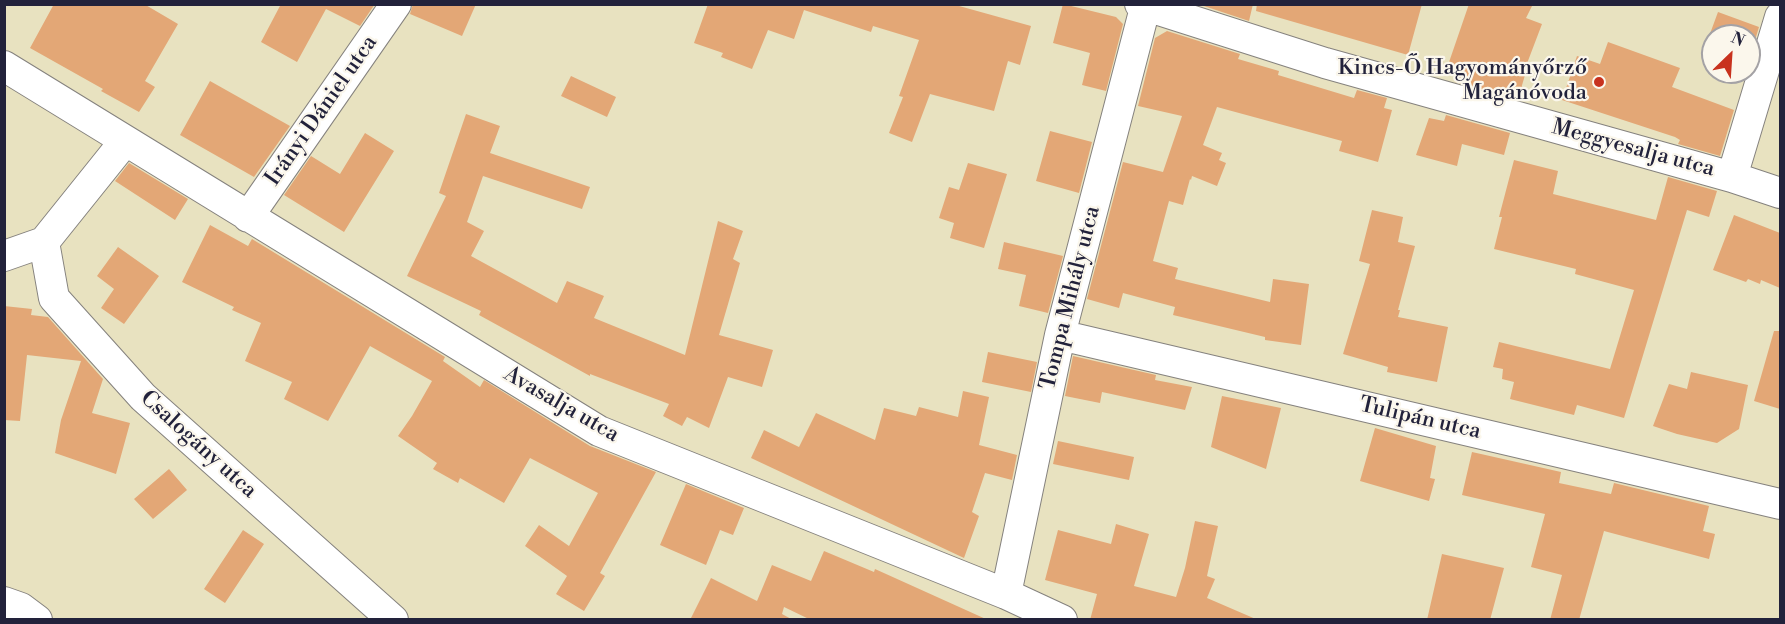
<!DOCTYPE html>
<meta charset="utf-8">
<style>
body{margin:0}
#map{position:relative;width:1785px;height:624px;overflow:hidden;background:#e8e2c0;font-family:"Libre Bodoni",serif}
canvas{display:block}
.frame{position:absolute;inset:0;border:6px solid #22223b;pointer-events:none}
.north{position:absolute;left:1701px;top:24px;width:60px;height:60px;box-sizing:border-box;background:#fbf7ec;border:2px solid #a4a2a5;border-radius:50%;rotate:25deg;font-size:16px;font-weight:700;line-height:24px;text-align:center;color:#22223b}
.north::after{content:'';display:block;margin:auto;width:21px;height:27px;background:#c8321e;clip-path:polygon(50% 0,100% 100%,50% 72%,0 100%)}
</style>
<div id="map">
<canvas width="1785" height="624"></canvas>
<div class="frame"></div>
<div class="north">N</div>
</div>
<script>
const c = document.querySelector('canvas').getContext('2d');
c.lineJoin = 'round';
function fillPath(path, color) { c.fillStyle = color; c.fill(path, 'evenodd'); }
function trace(path, color, width, dash) { c.strokeStyle = color; c.lineWidth = width; c.lineCap = dash ? 'butt' : 'round'; c.setLineDash(dash || []); c.stroke(path); }
function label(font, color, halo, rows, align = 'center') {
  c.font = font + ' "Libre Bodoni",serif'; c.lineWidth = 4.5; c.setLineDash([]); c.textBaseline = 'middle'; c.strokeStyle = halo; c.fillStyle = color; for (const [text, x, y, turn = 0] of rows) {
    c.save(); c.translate(x, y); c.rotate((+turn || 0) * Math.PI / 180); c.textAlign = isNaN(turn) ? turn : align; if (halo) c.strokeText(text, 0, 0); c.fillText(text, 0, 0); c.restore();
  }
}
const building = new Path2D(`
 M54,4H144L178,24L145,81L155,87L139,112L101,91L103,89L30,48Z
 M281,4H375L360,26L326,9L297,62L261,42Z
 M413,4H476L462,36L410,14Z
 M708,4H952L1031,26L1020,65L1008,61L994,111L930,94L912,142L889,133L903,97L899,96L919,40L873,26L871,32L804,10L794,39L768,30L752,69L721,57L723,53L694,43Z
 M1063,4L1116,17L1123,24L1106,91L1082,85L1090,53L1053,43Z
 M1207,4H1253L1249,21L1204,6Z
 M1257,4H1422L1408,55L1256,11Z
 M1469,4H1533L1526,18L1542,24L1523,74L1525,75L1518,99L1455,82L1458,72L1447,68Z
 M1718,12L1759,27L1749,60V36H1713V53L1704,50Z
 M1167,31L1240,54L1238,59L1279,71L1278,75L1354,98L1357,90L1387,98L1384,108L1392,110L1378,162L1339,151L1342,141L1217,107L1203,145L1222,153L1219,160L1226,163L1217,186L1192,176L1191,180L1190,179L1183,205L1169,201L1153,261L1178,268L1175,279L1270,302L1273,279L1309,284L1301,345L1265,340V337L1173,315L1175,307L1123,293L1119,308L1087,299L1123,162L1163,172L1182,116L1138,106L1155,38Z
 M1608,42L1680,68L1672,87L1734,110L1720,156L1678,144L1680,140L1675,137L1562,100L1577,56L1600,64Z
 M571,76L616,97L607,117L561,96Z
 M210,81L290,126L254,177L180,135Z
 M466,114L500,126L490,153L590,187L582,209L483,176L467,222L484,231L471,256L557,303L567,281L604,296L594,318L685,355L718,221L743,231L733,259L740,263L719,335L773,350L762,387L728,377L709,428L687,417L682,426L663,416L669,404L590,374V376L479,315L481,311L407,276L446,196L439,193Z
 M1446,115L1510,133L1504,155L1462,144L1457,166L1416,155L1429,118L1444,121Z
 M1050,131L1092,142L1079,193L1036,181Z
 M365,133L394,151L344,232L284,195L311,156L340,174Z
 M1514,160L1558,171L1553,194L1656,220L1668,177L1717,191L1709,217L1687,210L1624,418L1577,405L1574,415L1510,399L1514,382L1502,379L1503,369L1493,367L1499,342L1610,369L1634,290L1575,274L1576,269L1494,249L1502,217H1499Z
 M129,163L188,199L175,220L115,181Z
 M968,163L1007,174L984,248L950,238L954,223L939,218L949,187L959,190Z
 M1372,210L1403,217L1398,242L1415,246L1398,310H1400L1398,317L1448,327L1437,382L1387,372L1388,367L1343,354L1370,264L1359,261Z
 M1734,215L1780,233V288L1761,280L1760,284L1748,279L1746,282L1713,270Z
 M210,225L248,246L252,239L445,357L443,361L480,387L484,380L590,446L656,472L600,573L605,576L584,611L556,594L567,576L525,546L539,525L569,546L598,493L530,458L504,503L460,478L458,483L433,469L437,463L398,436L412,416L432,381L370,346L328,421L284,399L292,382L245,361L261,323L232,310L234,307L182,282Z
 M1004,242L1063,256L1048,313L1019,306L1026,275L998,269Z
 M118,247L159,276L124,324L101,308L114,289L97,276Z
 M4,306L32,309L31,315L48,317L103,379L92,413L130,423L116,474L55,453L61,420L81,361L27,355L20,421L4,420Z
 M1774,331H1780V409L1754,401Z
 M988,352L1037,362L1031,392L982,382Z
 M1073,356L1156,375L1155,380L1192,387L1185,410L1102,392L1100,403L1065,396Z
 M1691,372L1748,385L1739,429L1717,443L1677,434L1653,426L1669,384L1687,389Z
 M963,391L989,397L979,445L1017,455L1012,480L985,473L972,512L979,516L964,558L751,458L764,430L799,447L816,413L875,440L884,408L916,416L919,407L958,417Z
 M1222,396L1281,408L1266,469L1211,447Z
 M1375,428L1436,446L1430,478L1435,479L1429,501L1360,481Z
 M1058,441L1134,457L1129,480L1053,464Z
 M1472,452L1561,472L1559,483L1611,494L1614,483L1709,506L1703,531L1715,534L1709,559L1604,531L1579,620H1550L1562,575L1531,567L1545,514L1462,495Z
 M169,469L187,490L153,519L134,499Z
 M686,484L744,508L733,535L720,530L706,565L660,545Z
 M1195,521L1218,526L1207,576L1215,579L1207,598L1258,620H1090L1097,594L1045,580L1058,530L1111,544L1116,524L1149,534L1134,586L1176,597L1185,568Z
 M243,530L264,544L225,603L204,589Z
 M824,551L874,572L875,569L988,620H811L784,607L782,614L793,620H690L711,578L757,601L772,565L811,581Z
 M1442,554L1504,568L1490,620H1427Z`);
const minor = new Path2D(`
 M1140,4L1325,63L1732,177L1780,193
 M4,66L599,431L1006,594L1062,620
 M1732,177L1780,17
 M248,217L396,4
 M44,242L54,298L143,397L393,620
 M4,256L44,242L125,141
 M1060,335L1780,504
 M1006,594L1060,335L1146,4
 M4,602L21,608L37,620`);
const markers = [
 [1599,82,6,"#c8321e"]
];
const poiNames = [
 ["Kincs-Ő Hagyományőrző",1587,69],
 ["Magánóvoda",1587,94]
];
const streetNames = [
 ["Irányi Dániel utca",322,111,-55],
 ["Meggyesalja utca",1633,149,15],
 ["Tompa Mihály utca",1071,298,-76],
 ["Avasalja utca",561,405,30],
 ["Tulipán utca",1420,419,13],
 ["Csalogány utca",198,445,42]
];
fillPath(building, '#e3a776');
trace(minor, '#85827e', 32);
trace(minor, '#fff', 30);
for (const [x, y, r, color] of markers) { const dot = new Path2D(); dot.arc(x, y, r, 0, 2 * Math.PI); c.fillStyle = color; c.fill(dot); trace(dot, '#fbf7ec', 2); }
label('22px', '#22223b', '#fbf7ec', poiNames, 'right');
label('22px', '#22223b', '#fbf7ec', streetNames);
</script>
